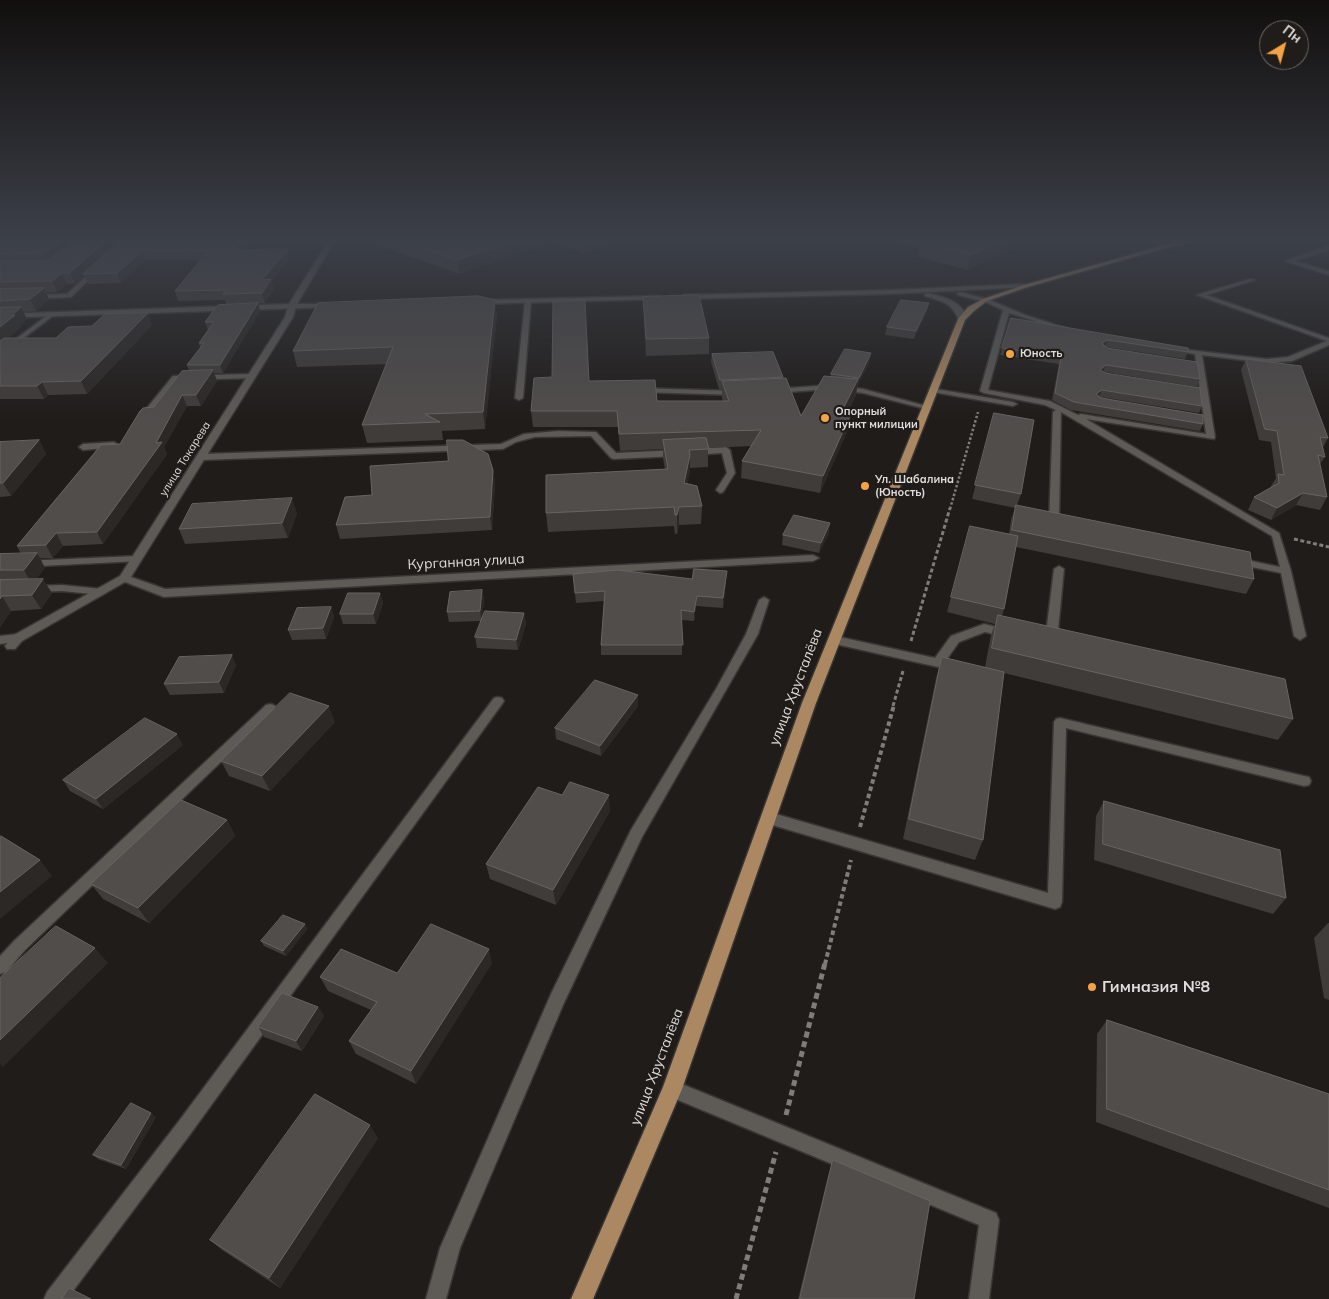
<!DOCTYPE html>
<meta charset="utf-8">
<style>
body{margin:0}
#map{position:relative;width:1329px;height:1299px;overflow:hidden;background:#201c19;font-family:Mulish,sans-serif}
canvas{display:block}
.north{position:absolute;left:1259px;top:20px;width:50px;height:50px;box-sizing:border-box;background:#201c19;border:1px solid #6c6967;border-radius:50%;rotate:37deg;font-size:14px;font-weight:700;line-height:20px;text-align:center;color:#dfdddb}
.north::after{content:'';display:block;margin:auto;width:18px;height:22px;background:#f4a344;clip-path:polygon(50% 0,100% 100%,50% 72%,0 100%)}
</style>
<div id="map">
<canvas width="1329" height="1299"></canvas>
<div class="north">Пн</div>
</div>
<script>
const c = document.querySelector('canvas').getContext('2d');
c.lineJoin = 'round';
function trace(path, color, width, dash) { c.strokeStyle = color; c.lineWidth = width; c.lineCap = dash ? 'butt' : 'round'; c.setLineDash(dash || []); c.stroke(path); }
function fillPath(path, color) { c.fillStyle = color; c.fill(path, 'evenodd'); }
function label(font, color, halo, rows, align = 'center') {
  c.font = font + ' Mulish,sans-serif'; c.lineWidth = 4.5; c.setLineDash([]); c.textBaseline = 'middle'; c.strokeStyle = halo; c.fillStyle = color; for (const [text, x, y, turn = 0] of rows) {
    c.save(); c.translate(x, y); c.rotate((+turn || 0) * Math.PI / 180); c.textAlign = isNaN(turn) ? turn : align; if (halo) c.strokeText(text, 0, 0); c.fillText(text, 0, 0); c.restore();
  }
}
const pathFar3 = new Path2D(`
 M950,509L978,412`);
const pathFar2 = new Path2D(`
 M1294,539L1329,547
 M911,641L950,508
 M893,706L903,671`);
const pathFar1 = new Path2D(`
 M860,827L894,705
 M825,964L851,860`);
const path = new Path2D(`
 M786,1115L825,963
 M736,1299L776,1152`);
const lane = new Path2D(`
 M1329,246V250L1294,261L1329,271V275L1285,261Z
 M94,269L99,270L71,297L34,299L31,297L34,295L67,294Z
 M1250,279L1255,280L1206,295L1329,338V345L1292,361L1267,363L1202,355L1215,437L1214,439L1086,419L1279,533L1291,571L1306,636L1300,640L1294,636L1281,573L1237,564L1232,561L1237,558L1280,567L1272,536L1061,412L1059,521L1062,524L1057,527L1049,523L1053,412L1056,410L1045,405L984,393L980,391L1003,310L983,301V299L985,298L1025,315L1069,329L1064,330L1009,313L988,390L1050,401L1078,415L1081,414L1206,434L1195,354L1171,350V348L1267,359L1288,357L1327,341L1197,295Z
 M528,299L531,301L523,398L519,400L515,398L525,301Z
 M49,314L54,315L0,356V351Z
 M251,374L255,376L254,378L178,380L145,421L138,419L173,376Z
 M830,385L863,389L930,407L926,409L863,393L830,389L775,393L771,391L775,389Z
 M637,388L737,391L741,393L737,395L640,392H637Z
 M930,388L1013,402L1017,404L1013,406L933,392L929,390Z
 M558,431L596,432L616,453L678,450L682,453L678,456L614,459L611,458L591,436L535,437L516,442L503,449L202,460L198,457L202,454L501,444L524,434Z
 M114,442L118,445L117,447L83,450L79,447L83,444Z
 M726,447L730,450L735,473L723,492L720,493L716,490L727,473L722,453L694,455L690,452L694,449Z
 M136,556L141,559L140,561L0,568V562Z
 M1059,566L1064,569L1057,641L1051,645L1045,641L1054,569Z
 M62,585L102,589L107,592L102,595L62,591L34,592L29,589L34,586Z
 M764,597L769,600L758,634L642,837L563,1005L460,1248L446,1299H426L440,1248L551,994L631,830L716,689L746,634L759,600Z
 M984,624L1010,630L1012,633L1006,637L985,632L959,642L942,666L938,667L835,644L829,640L835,636L935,658L951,636Z
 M18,634L22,635L24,638L22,641L0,644V636Z
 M498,697L502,698L504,701L502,704L191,1133L67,1299H44L47,1292L179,1121L494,698Z
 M270,704L274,705L276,708L274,711L25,950L6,972L0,974V956L15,940L266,705Z
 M1060,718L1304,776L1309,777L1311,781L1309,785L1304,786L1066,728L1062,902L1060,907L1055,909L769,824L764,822L762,818L764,814L769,812L1048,893L1054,722L1056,719Z
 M672,1080L996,1213L999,1220L989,1299H969L979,1225L666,1095L663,1089L666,1083Z`);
const street = new Path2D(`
 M292,304L296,306L293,317L131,577L165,589L813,555L819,558L813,561L164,597L125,582L22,641L15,649H7L5,646L14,635L120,576L285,317L288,306Z`);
const secondary = new Path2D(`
 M329,240H335L297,304H336L338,305L334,307L0,318V314L289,304Z
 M1026,284L1029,286L1028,287L889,294L684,299L681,297L684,295L889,290Z
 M960,292L987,299L988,300L985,302L958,295L957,294Z
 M927,293C941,296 968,302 965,321H959C953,303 942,301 925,296V294Z
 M659,296L661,297V299L479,304L475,302L479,300Z`);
const primary = new Path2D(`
 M1183,240H1194L1028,287L987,301L974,311L965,320L816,703L682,1089L593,1299H571L663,1087L802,703L958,319L968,307L983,299L1024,285Z`);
const wall = new Path2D(`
 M0,240H45L42,242L62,249L107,252L118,242L245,250L288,249L290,259L271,282L274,289L265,303L226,304L225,300L178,301L175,291L201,260H146L121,283L88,284L84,275L75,284H67L57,292H46L49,299L36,311L23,312L27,319L20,325L21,327L8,338H56L152,325L87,394L48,395L44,399H0Z
 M375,240H621L584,253L552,243L459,274L375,244Z
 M893,240H1012L1009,250L968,270L918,257L920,248L893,241Z
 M643,297L709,338V354L646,356Z
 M260,311L223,373H214L217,381L201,406H187L164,447L167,454L103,544L63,546L53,558H40L45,568L36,579L52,593L41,609L11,611L0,627V554H21L17,546L120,444L189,371L187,365L200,348L199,343L208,330L205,322Z
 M927,311L914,339L885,335L887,327Z
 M497,315L485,429L442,431L443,440L367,443L362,425L387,364L297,367L293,351Z
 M1011,318L1188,352L1185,359L1106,347L1200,379L1197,387L1105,372L1202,406L1199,413L1101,397L1203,424L1200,431L1071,410L1052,400L1059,364L1000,355Z
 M712,354L783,377L801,416L831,376V374L870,361L857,386L856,395L846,415L850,416L847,432L820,493L741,478L742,461L751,446L708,448V467L690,468L687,484L702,506L701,524L679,525L677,534H675L674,526L548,532L546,513L665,470L663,458V449L620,451L618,427H533L531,411L589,381L657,401H723L722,397V389H719L711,362Z
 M1246,359L1328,438L1323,447L1325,457L1320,464L1327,497L1320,510L1296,505L1271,520L1248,510L1254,497L1271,488V486L1276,478L1271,442L1259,440L1241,370Z
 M994,413L1021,494L1017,505L1254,579L1246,594L1016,547L1004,609L1002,616L1293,719L1278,740L1004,673L983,840L975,860L903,839L936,678L942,657L985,667L991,635L995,624L947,612L970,526L1009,534L1011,520L1015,508L972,499Z
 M39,440L46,454L11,496L0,497V442Z
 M493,470L495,483L492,530L340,539L336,525L372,495Z
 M297,513L288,538L185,544L179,529Z
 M829,533L819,553L782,545L783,535Z
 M573,574L692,579L726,581L723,608L696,606L694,621L682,620V655H601V645L604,601L576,603Z
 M482,590L484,600L482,617L524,613L526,624L518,650L477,648L475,637L481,621L449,622L447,612Z
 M380,593L383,603L376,624H343L340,614Z
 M331,607L334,617L326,639L292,640L288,630Z
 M236,665L224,693L170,695L164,684Z
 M638,706L601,756L556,739L555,728Z
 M335,722L270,791L229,776L221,761Z
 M183,745L103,809L70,791L63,780Z
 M562,795L610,811L556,905L490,879L486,864Z
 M1104,801L1286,898L1273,914L1094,860L1096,816Z
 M227,820L235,836L149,923L103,899L91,884Z
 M1328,923H1329V1000L1324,998L1314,938Z
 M305,924L307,929L286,956L264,946L261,941Z
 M492,963L416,1084L356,1054L349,1041L371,1010L328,991L320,977L397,973Z
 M318,1007L324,1016L302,1051L264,1037L258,1027Z
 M1107,1020L1329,1094V1208L1096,1122L1097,1034Z
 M156,1117L126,1169L98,1159L93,1155Z
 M378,1138L280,1288L222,1250L210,1240Z
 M833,1160L914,1299H798L828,1176Z`);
const shadedWall = new Path2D(`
 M24,240H45L26,253L21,242Z
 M242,240H254L236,259L233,250Z
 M518,240H552V243L459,274L457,260Z
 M584,240H621L584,253Z
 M1003,240H1012L1009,250L968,270L971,255Z
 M59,242L64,252L49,264L44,253Z
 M104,242L108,253L83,274L84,275L75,284L70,273Z
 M288,249L290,259L271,282L274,289L265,303L262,293V280Z
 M143,250L146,260L121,283L117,273Z
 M62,273L67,284L57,292L52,281Z
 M44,288L49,299L36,311L30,299Z
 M495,300L497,315L485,429L483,412Z
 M258,303L260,311L223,373L220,365Z
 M929,303L927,311L914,339L916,331Z
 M21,307L27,319L20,325L21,327L0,345V327L12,315Z
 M148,313L152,325L87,394L81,381Z
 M1108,340L1105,347L1102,343Z
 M871,353L870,361L857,386L859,378Z
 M1106,365L1103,372L1100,370Z
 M213,370L217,381L201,406L196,395Z
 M858,379L856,395L838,431L840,415Z
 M42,382L48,395L44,399L37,386Z
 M1102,390L1099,397L1096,394Z
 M182,395L187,406L164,447L167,454L103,544L97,532L156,443Z
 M850,416L847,432L820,493L823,476Z
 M39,440L46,454L11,496L3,483Z
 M690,455V473L684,501V483Z
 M493,470L495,483L492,530L490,517Z
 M1303,493L1296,505L1271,520L1277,508Z
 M292,498L297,513L288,538L282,523Z
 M679,507V525L677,534V515Z
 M830,523L829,533L819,553L821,543Z
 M56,533L63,546L53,558L46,545Z
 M37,553L45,568L32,584L24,570Z
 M727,571L726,581L723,608V598Z
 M43,579L52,593L41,609L32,595Z
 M482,590L484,600L482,621L480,611Z
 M380,593L383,603L376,624L373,614Z
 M2,596L11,611L0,627V599Z
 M697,596L696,606L694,621V612Z
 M331,607L334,617L326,639L323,628Z
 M524,613L526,624L518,650L516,640Z
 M232,655L236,665L224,693L219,682Z
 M638,695V706L601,756L600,746Z
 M329,706L335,722L270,791L262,776Z
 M177,734L183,745L103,809L96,799Z
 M609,795L610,811L556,905L553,890Z
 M227,820L235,836L149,923L138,908Z
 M40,860L52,876L0,919V892Z
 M305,924L307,929L286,956L283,951Z
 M95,948L108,963L3,1067L0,1064V1040Z
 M489,949L492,963L416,1084L411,1071Z
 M318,1007L324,1016L302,1051L296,1041Z
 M151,1113L156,1117L126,1169L121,1165Z
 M370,1125L378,1138L280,1288L269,1278Z`);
const building = new Path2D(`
 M0,240H24L21,242H59L44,253L0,254Z
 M133,240H242L233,250L288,249L262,280L271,279L262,293L223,294L226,290L175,291L208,251L143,250L117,273L83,274L118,242H132Z
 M400,240H518L457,260Z
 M926,240H1003L971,255L921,242Z
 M104,242L70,273H62L52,281L0,282V261H46L69,244Z
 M44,288L30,299L0,301V289Z
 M699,295L709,338L646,339L643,297Z
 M478,296L495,300L483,412L425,414L440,422L362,425L393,347L293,351L318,303Z
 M901,300L929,303L916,331L887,327Z
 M585,301L589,381L655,380L657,401H729L722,381L786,378L801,416L824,376L858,379L840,415L850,416L823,476L742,461L761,430L619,434L617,411H531L534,378L552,377L553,302Z
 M258,303L220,365H187L204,343H199L214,322H205L218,305Z
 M21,307L12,315H15L0,327V308Z
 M148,313L81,381L42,382L37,386H0V341L4,338H56L68,327L92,326L105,314Z
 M1011,318L1188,348V352L1108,340L1102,343L1107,348L1197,362L1200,379L1106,365L1100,370L1105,373L1200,388L1202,406L1102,390L1096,394L1101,398L1203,415V424L1074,402L1055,393L1061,357L1002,348Z
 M845,349L871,353L859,378L831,374Z
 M773,352L783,377L725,380H720L712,354Z
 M1246,359L1301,366L1328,438L1320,437L1325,457L1318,455L1327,497L1303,493L1277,508L1254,497L1279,483L1278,474L1284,475L1277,431L1265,429Z
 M213,370L196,395H182L156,443L162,442L97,532L56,533L46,545L17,546L101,445L120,444L140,411L143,408L154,407L182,371Z
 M994,413L1034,420L1021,494L975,485Z
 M706,438L709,449L689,450L690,455L684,483L697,486L702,506L679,507L677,515H675L674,507L546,513V475L668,469L663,440Z
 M39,440L3,483H0V442Z
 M447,440H463L488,454L493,470L490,517L336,525L345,497L372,495L370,466L448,461Z
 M292,498L282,523L179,529L192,504Z
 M1016,505L1250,552L1254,579L1012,530Z
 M794,515L830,523L821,543L783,535Z
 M970,526L1018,536L1004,609L951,597Z
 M37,553L24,570H0V554Z
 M694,569L727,571L723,598L697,596L694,612L681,610L683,645H601L605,591L575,593L573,574L618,570L692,579Z
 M43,579L32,595L2,596L0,599V580Z
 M482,590L480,611L447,612L450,592Z
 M348,593H380L373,614H340Z
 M331,607L323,628L288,630L297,608Z
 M485,611L524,613L516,640L475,637Z
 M998,615L1285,679L1293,719L992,648Z
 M232,655L219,682L164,684L179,657Z
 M942,657L1004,672L983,840L909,819Z
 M595,680L638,695L600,746L555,728Z
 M290,693L329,706L262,776L221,761Z
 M145,718L177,734L96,799L63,780Z
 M570,782L609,795L553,890L486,864L538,787L562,795Z
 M181,800L227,820L138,908L91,884Z
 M1104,801L1280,850L1286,898L1103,844Z
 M1,836L40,860L0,892V837Z
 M283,915L305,924L283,951L261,941Z
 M431,924L489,949L411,1071L349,1041L377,1002L320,977L341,949L397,973Z
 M56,926L95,948L0,1040V978Z
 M282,993L318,1007L296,1041L258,1027Z
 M1107,1020L1329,1094V1190L1107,1109Z
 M315,1094L370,1125L269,1278L210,1240Z
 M131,1103L151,1113L121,1165L93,1155Z
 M833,1160L930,1201L914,1299H800Z
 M69,1288L91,1299H62Z`);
const markers = [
 [1010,354,5,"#f4a344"],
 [825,418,5,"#f4a344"],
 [865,486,5,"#f4a344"],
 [1092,987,5,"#f4a344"]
];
const farPoinames = [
 ["Юность",1020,354],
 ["Опорный",835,412],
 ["пункт милиции",835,425],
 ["Ул. Шабалина",875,480],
 ["(Юность)",875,493]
];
const farStreetnames = [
 ["улица Токарева",185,459,-58]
];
const streetNames = [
 ["Курганная улица",466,562,-3],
 ["улица Хрусталёва",796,687,-69],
 ["улица Хрусталёва",657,1067,-69]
];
const nearPoinames = [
 ["Гимназия №8",1102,987]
];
trace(lane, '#383634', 3);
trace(street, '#383634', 3);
trace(secondary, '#383634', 3);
trace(primary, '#383634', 3);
trace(pathFar3, '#7f7c79', 2.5, [2.5, 2]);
trace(pathFar2, '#7f7c79', 3, [4, 2.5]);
trace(pathFar1, '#7f7c79', 4, [4.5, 3]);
trace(path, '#7f7c79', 5, [6, 4]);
fillPath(lane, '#5e5a56');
fillPath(street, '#5e5a56');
fillPath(secondary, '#5e5a56');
fillPath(primary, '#ac8862');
fillPath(wall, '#403c39');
fillPath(shadedWall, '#2c2825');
fillPath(building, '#514d4b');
trace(building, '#676461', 1);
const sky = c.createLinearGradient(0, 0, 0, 422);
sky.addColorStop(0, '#120f0e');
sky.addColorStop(0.57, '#3c4049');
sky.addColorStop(1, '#3c404900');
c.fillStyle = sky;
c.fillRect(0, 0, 1329, 422);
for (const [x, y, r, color] of markers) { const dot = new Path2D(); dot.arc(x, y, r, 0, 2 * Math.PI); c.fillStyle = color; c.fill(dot); trace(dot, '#201c19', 2); }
label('bold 11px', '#dfdddb', '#201c19', farPoinames, 'left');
label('11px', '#dfdddb', '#201c19', farStreetnames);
label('14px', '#dfdddb', '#201c19', streetNames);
label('bold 16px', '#dfdddb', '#201c19', nearPoinames, 'left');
</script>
